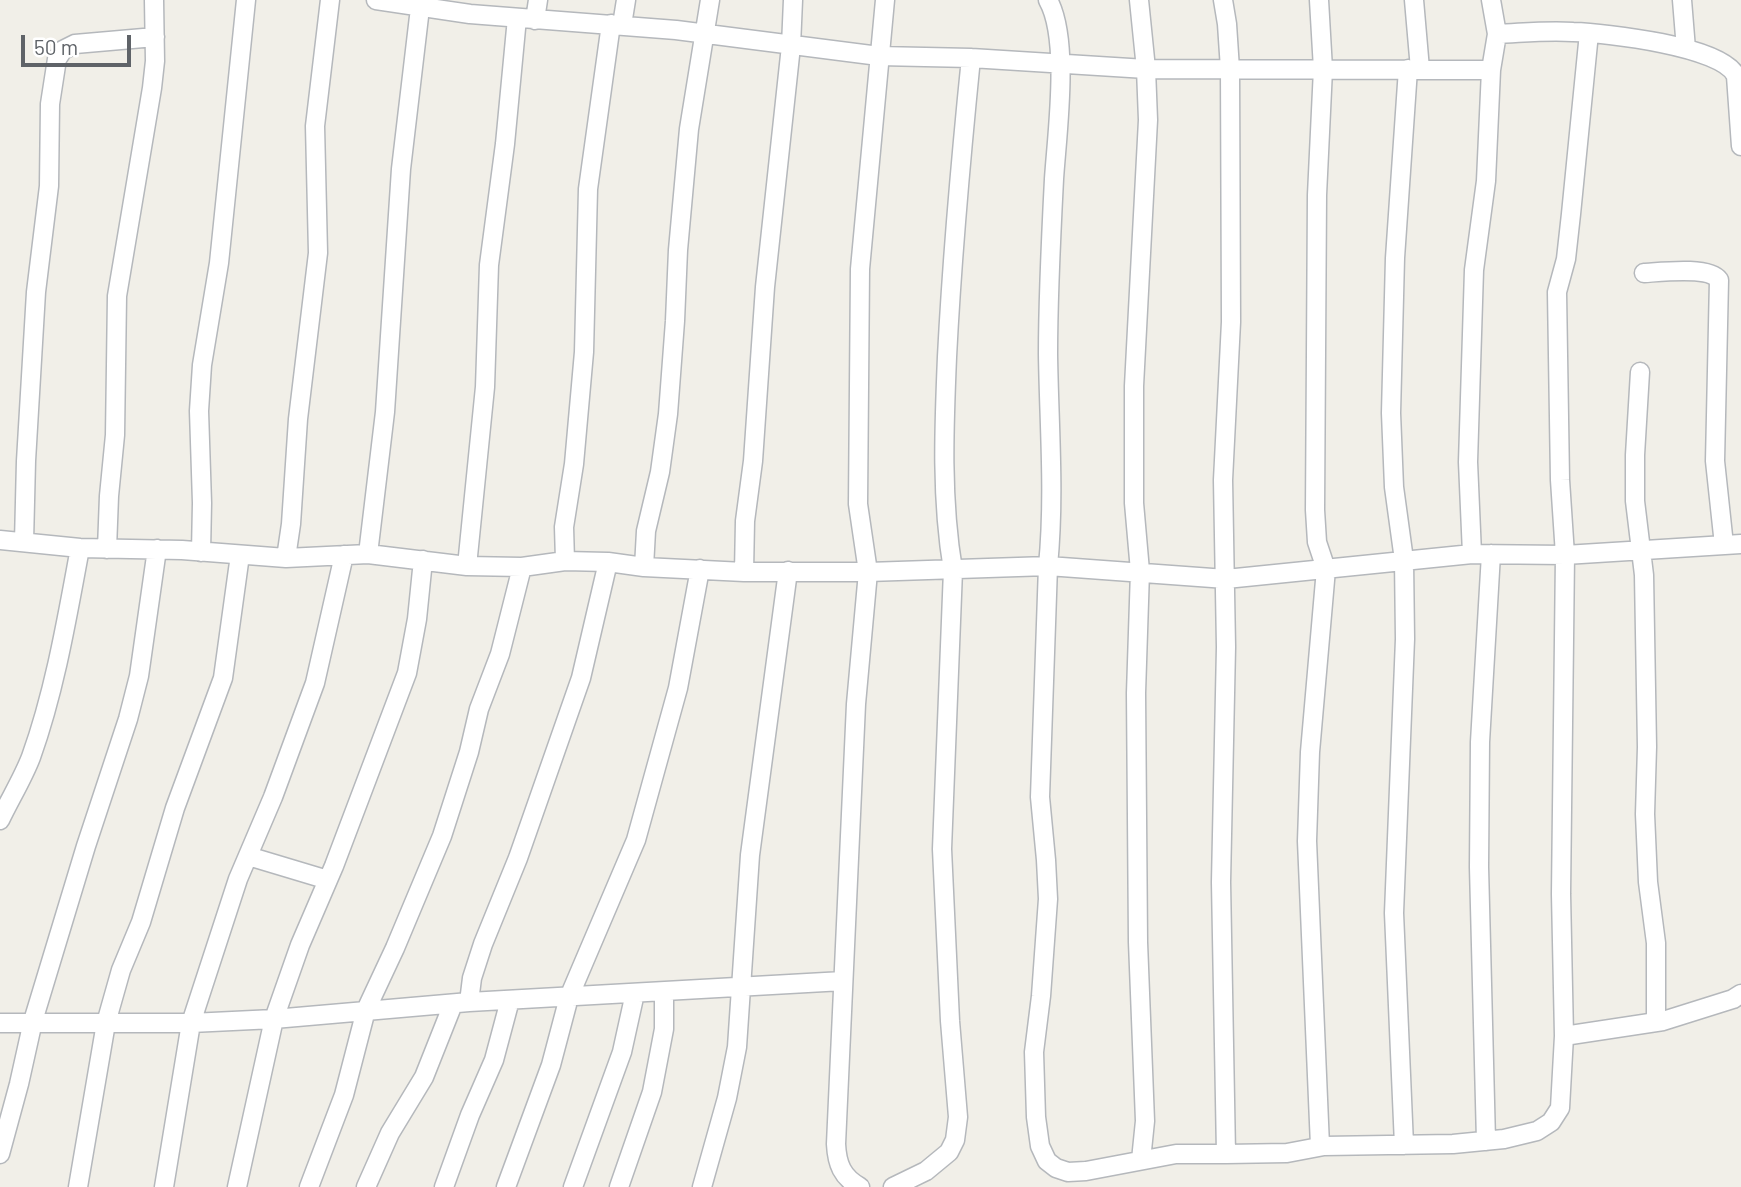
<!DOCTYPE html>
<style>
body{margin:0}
#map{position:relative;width:1741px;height:1187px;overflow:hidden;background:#f1efe8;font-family:Barlow,sans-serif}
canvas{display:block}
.scale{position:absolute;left:21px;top:35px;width:110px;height:32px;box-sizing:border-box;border:4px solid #5f6368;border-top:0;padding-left:9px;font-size:21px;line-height:24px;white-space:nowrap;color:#5f6368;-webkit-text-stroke:5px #fff;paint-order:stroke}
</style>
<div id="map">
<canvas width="1741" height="1187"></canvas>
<div class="scale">50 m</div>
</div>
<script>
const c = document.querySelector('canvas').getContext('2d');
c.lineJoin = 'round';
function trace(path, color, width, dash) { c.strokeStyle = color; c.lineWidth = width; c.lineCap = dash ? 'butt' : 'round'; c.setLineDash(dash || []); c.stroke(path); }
const minor = new Path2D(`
 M376,0L470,14L676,30L879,56L971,58L1146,69L1491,70L1497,34C1522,33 1548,30 1573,32C1605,33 1723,46 1736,76L1741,146
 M1048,0C1070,39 1057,133 1054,179C1051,237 1048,295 1048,354C1049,425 1055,495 1048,566L1040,797L1046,860L1048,899L1041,996L1034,1052L1036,1117L1040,1146L1047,1161L1056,1168L1068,1172L1086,1171L1176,1154H1226
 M1139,0L1146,69L1148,120L1134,386V503L1140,571L1136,693L1138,942L1145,1121L1141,1160
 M1223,0L1227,24L1230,69L1231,322L1223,480L1226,647L1221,882L1226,1154L1287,1153L1324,1146L1453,1144L1504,1139L1537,1131L1551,1122L1560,1108L1564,1036L1561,894L1565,555L1560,480L1557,292L1566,259L1571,214L1589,33
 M1319,0L1323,69L1317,195L1315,510L1317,542L1326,569L1310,752L1307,841L1320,1146
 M1414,0L1420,69
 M1491,0L1497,34
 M1682,0L1686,49
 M535,20L538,0
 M622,25L626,0
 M1644,273C1661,272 1709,266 1719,280L1715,461L1724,545
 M1640,372L1635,455V501L1644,575L1647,747L1645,814L1648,882L1656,943V1022
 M0,540L80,548L182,550L286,558L368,554L467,566L522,567L565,561L608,562L644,567L744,572H868L1048,566L1226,579L1472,554L1565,555L1741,544
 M24,542L26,461L36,292L49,186L50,104L57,59L63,50L75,44L155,37
 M107,549L109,496L115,435L117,296L152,88L155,61L154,0
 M201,552L202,503L199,411L202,365L219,263L246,0
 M368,554L385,412L401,169L420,8
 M1472,554L1468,462L1474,270L1486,181L1491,70
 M286,558L291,524L298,419L318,253L315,126L330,0
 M565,561L564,527L574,464L584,352L588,189L611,24
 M467,566L485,387L489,265L505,144L517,18
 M644,567L646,531L660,472L668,414L675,321L678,250L689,129L710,0
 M744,572L745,521L753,461L765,287L791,46L793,0
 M0,820C10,799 23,778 31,757C55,690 67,618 80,548
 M248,856L328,880
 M469,1002L472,978L483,944L518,858L581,678L608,562
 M0,1023H191L274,1019L469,1002L843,981
 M1564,1036L1663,1021L1733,999L1741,994
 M1486,1141L1479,867L1480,742L1491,554
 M1404,1145L1394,913L1405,639L1404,560L1394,487L1391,413L1395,258L1408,69
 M0,1154L19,1084L33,1021L86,846L128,719L139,676L157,549
 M78,1187L106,1023L121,970L141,922L175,808L223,678L240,555
 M164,1187L191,1023L238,879L273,797L315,683L344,555
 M237,1187L274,1019L300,945L334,866L407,673L417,619L423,560
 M309,1187L344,1095L366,1010L395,948L442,836L469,752L479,709L500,654L522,567
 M366,1187L390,1133L424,1077L453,1004
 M444,1187L470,1115L494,1060L510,1000
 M506,1187L551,1065L569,997L636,840L678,688L700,569
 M573,1187L622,1052L635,993
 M619,1187L652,1092L664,1029V993
 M702,1187L727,1098L737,1047L750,855L788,571
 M860,1187C842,1177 837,1164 836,1144L856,704L868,572L858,504L860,269L885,0
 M893,1187L926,1171L949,1152L955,1140L958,1117L950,1021L942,849L953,570C941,499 944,428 947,357C952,257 961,157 971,58`);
trace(minor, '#b5b8bc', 21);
trace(minor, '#fff', 18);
</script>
